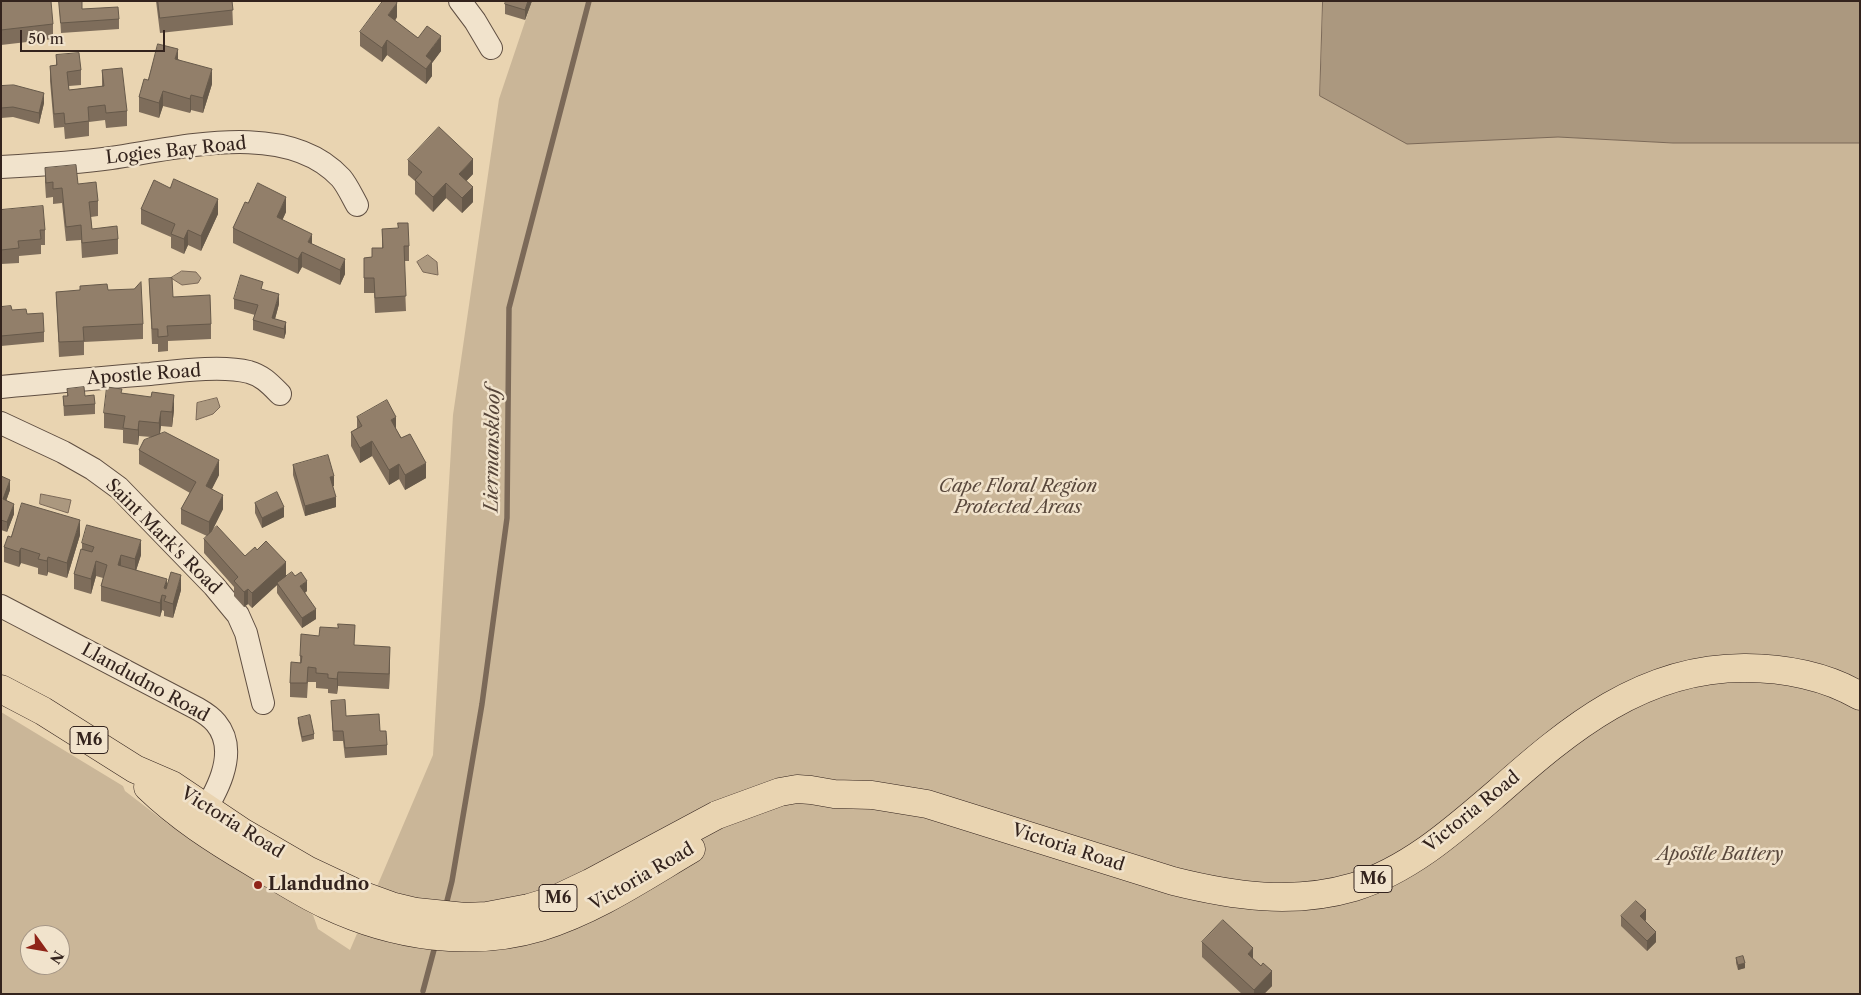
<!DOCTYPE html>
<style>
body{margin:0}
#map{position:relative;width:1861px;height:995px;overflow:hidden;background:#e9d4b1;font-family:"Libre Caslon Text",serif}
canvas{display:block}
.frame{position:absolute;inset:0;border:2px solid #33231d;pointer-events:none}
.north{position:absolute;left:20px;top:925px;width:50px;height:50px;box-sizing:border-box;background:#f1e3cc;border:1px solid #a59686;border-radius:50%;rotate:122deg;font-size:14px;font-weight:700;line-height:20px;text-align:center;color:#33231d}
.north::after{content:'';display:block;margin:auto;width:18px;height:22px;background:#8f2418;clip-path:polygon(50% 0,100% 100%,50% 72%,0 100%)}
.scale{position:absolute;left:20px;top:30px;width:145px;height:22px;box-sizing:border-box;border:2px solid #33231d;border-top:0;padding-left:6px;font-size:15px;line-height:18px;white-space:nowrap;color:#33231d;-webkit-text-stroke:4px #f1e3cc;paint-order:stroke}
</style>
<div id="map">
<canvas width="1861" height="995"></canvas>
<div class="frame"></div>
<div class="north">N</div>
<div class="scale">50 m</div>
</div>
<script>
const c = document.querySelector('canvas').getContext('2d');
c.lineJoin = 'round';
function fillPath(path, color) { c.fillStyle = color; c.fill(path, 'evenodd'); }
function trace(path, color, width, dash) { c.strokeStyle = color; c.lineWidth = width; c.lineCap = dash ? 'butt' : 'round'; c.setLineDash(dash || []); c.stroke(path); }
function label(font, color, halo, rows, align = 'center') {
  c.font = font + ' "Libre Caslon Text",serif'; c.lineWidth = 5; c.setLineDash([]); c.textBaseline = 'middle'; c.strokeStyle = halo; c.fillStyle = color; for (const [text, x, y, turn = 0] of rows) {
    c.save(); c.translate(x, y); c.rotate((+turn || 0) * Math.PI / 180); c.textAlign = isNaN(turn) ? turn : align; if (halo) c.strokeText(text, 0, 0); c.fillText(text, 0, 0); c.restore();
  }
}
const green = new Path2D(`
 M532,1H1323L1320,96L1558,137L1673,143H1860V994H1V712L123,786L125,791L168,824L313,915L318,929L350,950L433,755L453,415L499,99ZM30,935H60V965H30Z`);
const water = new Path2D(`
 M1323,1H1860V143H1673L1558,137L1407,144L1320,96Z
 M428,255L437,262L438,275L423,272L417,262Z
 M182,271L196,272L201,278L198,283L182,285L171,278Z
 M217,398L220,407L213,414L196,420L197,403Z
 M41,494L71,500L68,513L40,504Z`);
const stream = new Path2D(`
 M446,905L452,881L482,704L507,518L509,308L589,1
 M423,991L435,946`);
const minor = new Path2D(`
 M460,1L475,21L491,48
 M1,167C38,165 75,163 111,158C180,148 287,119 341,178C347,185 352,196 357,205
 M1,387C51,382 100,378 150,374C178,371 222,365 249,372C263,376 270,384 280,394
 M1,423L63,452L93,469L119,488L214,586L238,615L246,633L263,703
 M1,606L198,709C205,713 211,717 216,723C241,753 214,797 197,823`);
const primary = new Path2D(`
 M1,689L43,711L135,769L172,785L242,832L309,871L358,894L391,906L416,912L465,917L487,916L529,908L552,901L590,883L717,815L780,792L797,789L811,790L834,794L872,795L927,804L1173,881C1233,896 1293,905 1354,887C1409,870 1454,830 1497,793C1569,729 1643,667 1746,668C1784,668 1826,676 1860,696
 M148,787C179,817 215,840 252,862C277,877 301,893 327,905C393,936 470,948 540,927C595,910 642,878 691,849`);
const wall = new Path2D(`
 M1,1L53,24V39L1,45Z
 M59,1H82V9L119,19V29L61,33Z
 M156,1H232L233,25L160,33Z
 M532,1L525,20L505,14V4Z
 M397,17L395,21L418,38L441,51L432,63V76L426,84L387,55L382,62L360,46V32Z
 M56,55L81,70V85L69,86V90L102,86V70L127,111V126L106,128L105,120L89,122V136L65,139L64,127L54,128L50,81V66L56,65Z
 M178,59L212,84L203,113L191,110L190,113L163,106L159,118L139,112V97L148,80Z
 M1,86L44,103L39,124L13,117L1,118Z
 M408,160L473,174L466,181L473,202L462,213L446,198L433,212L415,194V181L408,175Z
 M45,168L78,184L98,201V216L91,217L92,229L118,239V254L82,258L81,240L66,241L62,203L53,204V197L46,198L45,183Z
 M248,203L286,212L282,220L312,244L345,274L340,285L302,267L298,274L233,243V228Z
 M141,209L218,214L201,251L188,245L184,254L171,248V237L141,224Z
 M1,210L45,230V245H41V254L19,256V263L1,264Z
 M398,223L409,246V261H404L406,311L375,313L374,293H364V258L372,257L382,248V229H398Z
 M149,279L211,324V339L168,341V351L158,352V344H152Z
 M108,290L143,324V339L84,342V355L59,357L56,292Z
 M234,299L279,304L275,319L286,322V332L284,339L253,330V320L255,315L234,309Z
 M1,307L27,314L44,332V342L1,346Z
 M67,389L85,396L95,404V414L64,416L63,396H67Z
 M122,393L174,410L172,427L161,426L160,434L219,475L212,489L223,509L212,531L245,556L286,577L307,591L305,593L316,619L302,628L277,593V584L252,608L248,604L244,607L234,596V587L204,553V539L207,536L181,524V509L190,493L139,464V450L151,437L139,436L138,445L123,443V430L104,428V413Z
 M357,417L396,429L426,478L405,490L399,479L389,485L372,456L360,463L351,446V432L357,428Z
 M293,465L334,486H333L336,507L305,516L293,475Z
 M1,476L10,490L6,501L14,514L7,532L1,530Z
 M255,503L284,517L262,528L255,513Z
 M80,535L67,578L48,572L47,576L38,574V568L21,563L19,567L4,562V547L11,537Z
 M82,543L141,555L136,570L167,587L181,590L173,618L164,616V611L162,610L160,617L101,601V586L103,578L96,576L91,594L74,589V574L82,550Z
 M355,645L390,662L389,689L338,686L337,694L328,693V689L316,688V682H308L307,698L290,697V683L300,662V656Z
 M331,701L346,716L380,731L387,745V755L345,758L343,741H333Z
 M298,718L314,734V739L302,742L298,723Z
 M1621,916L1646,920L1645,921L1656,942L1647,951L1621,926Z
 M1202,942L1253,959L1261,966L1272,986L1264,994H1242L1202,957Z
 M1736,958L1745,968L1738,970L1736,963Z`);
const shadedWall = new Path2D(`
 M528,1H532L525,20V10Z
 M397,3V17L388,30V15Z
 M441,36V51L432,63V76L426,84V56Z
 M387,40V55L382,62V48Z
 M178,49V64L175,59Z
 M212,69V84L203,113V98Z
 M163,91V106L159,118V103Z
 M44,93V103L39,124V113Z
 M191,95V110L190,113V99Z
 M473,159V174L459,189V174Z
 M446,183V198L433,212V197Z
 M473,187V202L462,213V198Z
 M286,197V212L277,232V217Z
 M218,199V214L201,251V236Z
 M188,230V245L184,254V239Z
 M312,234V248L308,242Z
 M302,252V267L298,274V259Z
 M345,259V274L340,285V270Z
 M279,294V304L273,326L272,318Z
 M286,322V332L284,339V329Z
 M174,395V410L172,427V412Z
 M161,411V426L159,438V423Z
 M396,417V432L391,420Z
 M139,421V436L138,445V430Z
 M372,441V456L360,463V448Z
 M219,460V475L206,500V486Z
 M426,463V478L405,490V475Z
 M399,464V479L389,485V470Z
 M334,476V486L330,487V477Z
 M10,480V490L3,510V499Z
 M223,495V509L209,537V522Z
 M336,497V507L305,516V506Z
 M14,504V514L7,532V522Z
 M284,507V517L262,528V518Z
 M80,520V535L67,578V563Z
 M141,540V555L135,574V559Z
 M21,548V563L19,567V552Z
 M121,555V570L118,565Z
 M48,557V572L47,576V561Z
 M96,561V576L91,594V579Z
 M286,562V577L252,608V593Z
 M181,575V590L173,618V604Z
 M167,579V593L164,588Z
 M307,581V591L300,596V586Z
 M248,589V604L244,607V592Z
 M162,595V610L160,617V603Z
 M316,609V619L302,628V618Z
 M390,647V662L389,689V674Z
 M338,672V686L337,694V679Z
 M1646,910V920L1640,926V916Z
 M1656,932V942L1647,951V941Z
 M1253,948V963L1248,954Z
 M1745,963V968L1738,970V965Z
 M1272,971V986L1264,994H1254V990Z`);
const building = new Path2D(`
 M1,1H51L53,24L1,30Z
 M59,1H82V9L118,7L119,19L61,23Z
 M158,1H232L233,10L160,18Z
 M383,1H396L397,3L388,15L418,38L427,26L441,36L426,56L432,61L426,69L387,40L382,48L360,32Z
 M506,1H528L525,10L505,4Z
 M158,44L178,49L175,59L212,69L203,98L191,95L190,99L163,91L159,103L139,97L144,79L148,80Z
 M79,53L81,70L67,72L69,90L104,86L102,70L122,68L127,111L106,113L105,105L88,107L89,121L65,124L64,113L54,114L50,66L57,65L56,55Z
 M14,85L44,93L39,113L13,107L1,108V86Z
 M439,127L473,159L459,174L473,187L462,198L446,183L433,197L415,180L422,172L408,160Z
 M76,165L78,184L96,182L98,201L89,202L92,229L117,226L118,239L82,243L81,225L66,227L62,188L53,189V182L46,183L45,168Z
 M174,179L218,199L201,236L188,230L184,239L171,234L175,224L141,209L154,180L170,188Z
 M258,183L286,197L277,217L312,234L308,242L345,259L340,270L302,252L298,259L233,228L245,202L248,203Z
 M43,206L45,230H40L41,239L18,241L19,248L1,250V210Z
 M398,223H408L409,246H404L406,296L375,298L374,278H364V258L372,257V248H383L382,229L398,228Z
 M241,275L263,282L261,289L279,294L272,318L286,322L284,329L253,320L258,305L234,299Z
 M172,278L173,297L210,295L211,324L167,326L168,336L158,337V329H152L149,279Z
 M141,282L143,324L83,327L84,341L59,342L56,292L80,290V286L107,284L108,290L134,289Z
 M11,306L12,310L26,309L27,314L43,313L44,332L1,336V307Z
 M84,387L85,396L94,395L95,404L64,406L63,396H68L67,389Z
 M107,387L122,389L121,393L151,397L152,392L174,395L172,412L161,411L159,423L139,421L138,430L123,428L125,416L104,413Z
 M387,400L396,417L391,420L401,438L410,434L426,463L405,475L399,464L389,470L372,441L360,448L351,432L362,426L357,417Z
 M165,432L219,460L206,486L223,495L209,522L181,509L196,482L139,450L144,440Z
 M328,455L334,476L330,477L336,497L305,506L293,465Z
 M1,476L10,480L3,499L14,504L7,522L1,520Z
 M277,492L284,507L262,518L255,503Z
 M22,503L80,520L67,563L48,557L47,561L38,559L40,554L21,548L19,552L4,547L8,536L11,537Z
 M87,525L141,540L135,559L121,555L118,565L167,579L164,588L166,589L171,572L181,575L173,604L164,601L166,596L162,595L160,603L101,586L107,565L96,561L91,579L74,574L81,549L92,552L94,547L82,543Z
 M217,526L245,556L255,547L257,550L266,541L286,562L252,593L248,589L244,592L234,581L238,577L204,539Z
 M292,572L295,576L301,572L307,581L300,586L316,609L302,618L277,583Z
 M338,624L355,625L354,645L390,647L389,674L338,672L337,679L328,678V674L316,673V668L308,667L307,683H290L291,662L301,663L302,656H300L301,634L319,636L320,627L338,628Z
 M345,700L346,716L379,714L380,731H386L387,745L345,748L343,731H333L331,701Z
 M310,715L314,734L302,737L298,718Z
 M1636,901L1646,910L1640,916L1656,932L1647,941L1621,916Z
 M1223,920L1253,948L1248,954L1261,966L1263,963L1272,971L1254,990L1202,942Z
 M1743,956L1745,963L1738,965L1736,958Z`);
const markers = [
 [258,885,5,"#8f2418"]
];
const shields = [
 [89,740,38],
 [1373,879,38],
 [558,898,38]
];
const shieldNames = [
 ["M6",89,740],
 ["M6",1373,879],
 ["M6",558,898]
];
const streetNames = [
 ["Logies Bay Road",176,151,-6],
 ["Apostle Road",144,375,-4],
 ["Saint Mark's Road",163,537,45],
 ["Llandudno Road",145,683,29],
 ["Victoria Road",1472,812,-39],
 ["Victoria Road",232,823,32],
 ["Victoria Road",1068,848,18],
 ["Victoria Road",642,877,-30]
];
const parkNames = [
 ["Cape Floral Region",1018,487],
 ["Protected Areas",1018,508],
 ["Apostle Battery",1720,855]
];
const poiNames = [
 ["Llandudno",268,885]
];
const waterNames = [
 ["Liermanskloof",493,450,-89]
];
fillPath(green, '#cab698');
fillPath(water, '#ab987f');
trace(water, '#7b6958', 1);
trace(stream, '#7b6958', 5.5);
trace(minor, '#604f42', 24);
trace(primary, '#33231d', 29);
trace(minor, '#f1e3cc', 22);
trace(primary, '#e9d4b1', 28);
fillPath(wall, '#7e6d5b');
fillPath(shadedWall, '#66594a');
fillPath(building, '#927f6a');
trace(building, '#66594a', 1);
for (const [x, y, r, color] of markers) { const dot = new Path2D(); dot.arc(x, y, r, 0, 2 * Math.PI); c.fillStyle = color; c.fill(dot); trace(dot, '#f1e3cc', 2); }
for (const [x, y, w] of shields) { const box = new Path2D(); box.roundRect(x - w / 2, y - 13.5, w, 27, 4); c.fillStyle = '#f1e3cc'; c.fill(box); trace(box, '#33231d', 1); }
label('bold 16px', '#33231d', null, shieldNames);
label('18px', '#33231d', '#f1e3cc', streetNames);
label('italic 18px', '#59483c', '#f1e3cc', parkNames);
label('bold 18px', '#33231d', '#f1e3cc', poiNames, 'left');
label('italic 19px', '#57463a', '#f1e3cc', waterNames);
</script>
